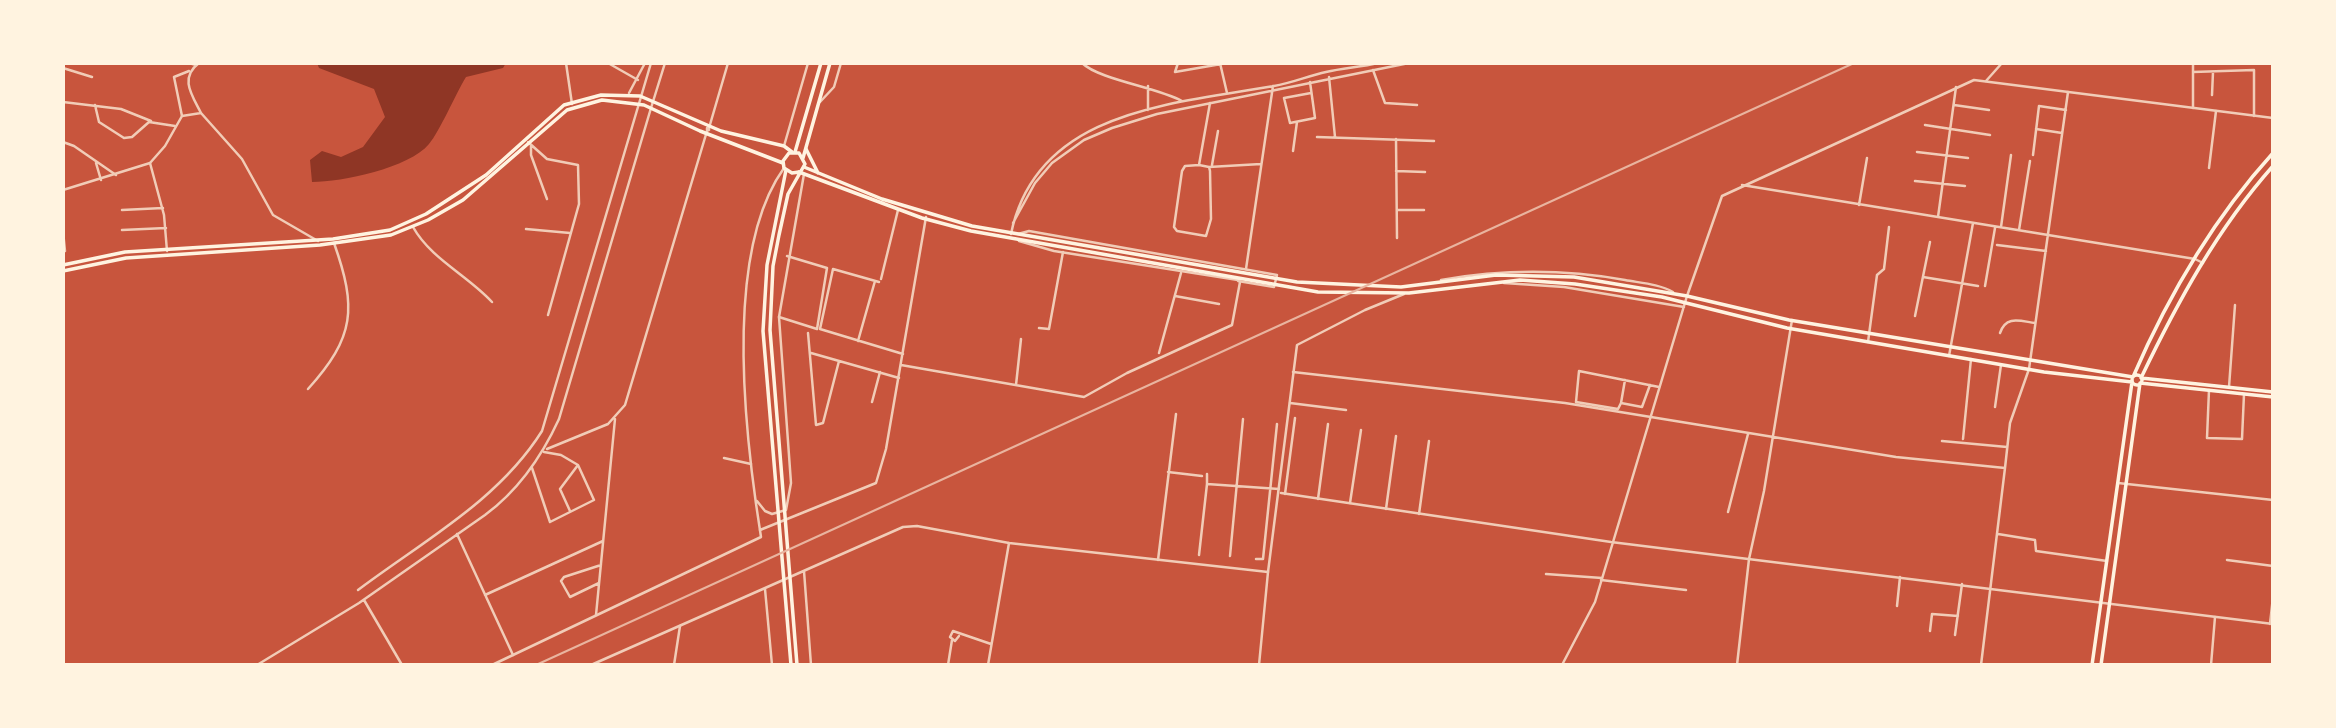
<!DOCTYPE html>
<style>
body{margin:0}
#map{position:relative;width:2336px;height:728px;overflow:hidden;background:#c8553d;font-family:"DM Sans",sans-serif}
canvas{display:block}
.frame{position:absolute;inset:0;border:65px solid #fff3e0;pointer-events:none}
</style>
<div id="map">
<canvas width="2336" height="728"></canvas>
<div class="frame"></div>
</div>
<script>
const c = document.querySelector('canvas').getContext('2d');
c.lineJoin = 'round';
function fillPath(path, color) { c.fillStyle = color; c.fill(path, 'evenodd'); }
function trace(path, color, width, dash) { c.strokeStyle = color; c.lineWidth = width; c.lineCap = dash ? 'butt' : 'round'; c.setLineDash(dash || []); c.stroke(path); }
const water = new Path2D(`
 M317,63H506L503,68L466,77C455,95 440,131 429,144C409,168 342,182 312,182L310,160L322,151L341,157L363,147L385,117L374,89L319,68Z`);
const minor = new Path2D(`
 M189,63L196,65
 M608,63L638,80
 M1082,63C1100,80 1156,87 1182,101
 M1178,63L1175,72L1227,63
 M1220,63L1227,93
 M63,68L92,77
 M1373,70L1385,103L1417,105
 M2193,72L2254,70V116
 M1329,77L1335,137
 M1986,81L2002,63
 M1310,82L1315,118L1290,123L1284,98L1311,93
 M629,93L645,63
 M2212,95L2213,72
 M63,102L121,109L151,121
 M95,105L99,122L124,138L132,137L149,122L175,126
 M1954,105L1989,110
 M2193,108V63
 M1148,110V86
 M182,116L174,77L189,71
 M1925,125L1990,135
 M709,128L728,63
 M709,128V130L707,131V128Z
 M2036,129L2062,133
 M1317,137L1434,141
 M1396,139L1397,238
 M63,142L74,146L116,175
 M528,142L547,159L578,165L579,204L548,315
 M531,145V155L547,199
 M1293,151L1297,122
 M1917,152L1968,158
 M2033,155L2039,106L2066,110
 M96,163L101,180
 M150,163L164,215L167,251
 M1199,165L1209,167L1210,171L1211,219L1206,236L1177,231L1174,227L1182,171L1185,166Z
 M1199,165L1210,103
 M1212,165L1218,131
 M1209,167L1261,164
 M2209,168L2216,111
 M1396,171L1425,172
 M1915,181L1965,186
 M1742,185L2195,259L2203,263
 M1859,205L1867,158
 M122,210L163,208
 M1397,210H1424
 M1938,217L1956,87
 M1013,223L1035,183L1052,163L1084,140L1112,128L1157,114L1409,63
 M413,227C431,259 467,275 492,302
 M2001,227L2011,155
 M526,229L570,233
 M122,230L166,228
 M2019,230L2030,161
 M63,231L65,251
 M1011,234C1036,111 1170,104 1274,86C1292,83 1308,76 1326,72C1343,68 1361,67 1378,63
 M1997,245L2046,251
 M1246,269L1273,86
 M1923,277L1978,286
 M881,279L898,210
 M879,282L833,269L820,329L903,354
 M1985,286L1995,228
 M1175,296L1219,304
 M1915,316L1930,242
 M779,317L817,329L827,268L787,256
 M1039,328L1049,329L1063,252
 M808,333L816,425L823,423L839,361
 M2000,333C2006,315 2020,321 2035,323
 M858,341L875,281
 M1868,342L1877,275L1884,269L1889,227
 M811,353L899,378
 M1159,353L1181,273
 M1949,356L1973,223
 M901,365L1084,397L1127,373L1232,325L1240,282
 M1293,372L1565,403L1896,457L2005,468L2010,423L2029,369L2068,92
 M1625,380L1621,403L1642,407L1650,385
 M1016,385L1021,339
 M2229,387L2235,305
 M308,389C355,337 357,308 334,243
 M2209,390L2207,438L2242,439L2244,394
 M872,402L880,372
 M1290,403L1346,410
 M1621,403L1618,409L1576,402L1579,371L1659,387
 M1995,407L2001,365
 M1963,439L1971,359
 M1942,441L2007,447
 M547,449L608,424L625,405L707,131
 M544,452L561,455L578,465
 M724,458L751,464
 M532,468L550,522L594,500L578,465L560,489L570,511
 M1168,472L1202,476
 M2118,483L2273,500
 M1207,484V474
 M1285,494L1295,418
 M1318,499L1328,424
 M1350,503L1361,430
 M1386,509L1396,436
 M1728,512L1748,434
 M1419,514L1429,441
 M760,530L876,483L886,449L926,217
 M457,534L513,655
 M1998,534L2035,540L2036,551L2107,561
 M1199,555L1207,484L1279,489
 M1230,556L1243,419
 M1256,559H1263L1277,424
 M1158,560L1176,414
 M2227,560L2273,566
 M1546,574L1602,578
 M1601,580L1686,590
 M599,583L570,597L561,581L564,577L601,565
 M485,595L603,541
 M364,600L402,665
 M1897,606L1900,577
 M596,615L615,419
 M2270,624L2273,597
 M1930,631L1932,614L1958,616
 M1955,635L1962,584
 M959,636L955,641L950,637L953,631L991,644
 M257,665L359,603L485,515C519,490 542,456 559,419L651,108
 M674,665L680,626
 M948,665L952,640
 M988,665L1009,543
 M1259,665L1268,572
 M1737,665L1749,559L1764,491L1792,320
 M1981,665L2005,468
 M2211,665L2215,617`);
const tertiary = new Path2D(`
 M199,63C179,78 192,95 201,113
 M566,63L572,104
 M820,102L834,87L841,63
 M651,108L665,63
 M784,146L808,63
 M63,190L150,163L165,146L182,116L201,113L242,159L273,215L318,241
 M1018,234L1029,231L1277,275L1274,287L1238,281
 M1019,241L1054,251L1238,280
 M1441,280C1503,269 1563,269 1625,280C1641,283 1659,284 1673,292
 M1504,283L1564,287L1684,307
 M1281,493L1611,542L2273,624
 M757,501L765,511L772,514L786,510L791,483L779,317L804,174
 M804,571L811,665
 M765,589L772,665
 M358,590C423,541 498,501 542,431L651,63
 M492,665L761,537C745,437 723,253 784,168
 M591,665L903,527L917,526L1009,543L1268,572L1297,345L1365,310L1404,294
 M1562,665L1595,602L1687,296L1722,196L1974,80L2273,118`);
const secondary = new Path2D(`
 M806,149L818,173
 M2273,166C2217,229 2177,303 2141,378L2273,392
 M804,167L882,199L972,226L1297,282L1401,287L1496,275L1574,277L1687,296L1789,320L2133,377C2168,296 2214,218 2273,153
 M799,172L922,218L971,231L1318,292L1409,293L1520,280L1575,284L1662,297L1787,328L2044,372L2132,382L2092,665
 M63,265L125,252L333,239L390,230L426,214L486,175L564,105L601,95L640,96L721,131L784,146L792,152
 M63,271L126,258L320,245L391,235L428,220L463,200L567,110L602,100L644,105L700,131L783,163
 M2132 380a5 5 0 1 1 10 0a5 5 0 1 1-10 0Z
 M2101,665L2140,383L2273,397`);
const trunk = new Path2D(`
 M795,152L821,63
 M803,158L830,63
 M786,170L767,265L763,331L791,665
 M797,665L770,330L773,266L779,235L788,194L805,164L799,153H789L783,161L784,168L792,173L799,172`);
const rail = new Path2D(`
 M536,665L1854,63`);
fillPath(water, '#8f3625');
trace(minor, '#f1ccb7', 2.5);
trace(tertiary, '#f1ccb7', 2.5);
trace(secondary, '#fff3e0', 3.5);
trace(trunk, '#fff3e0', 3.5);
trace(rail, '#e9b49f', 2);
</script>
